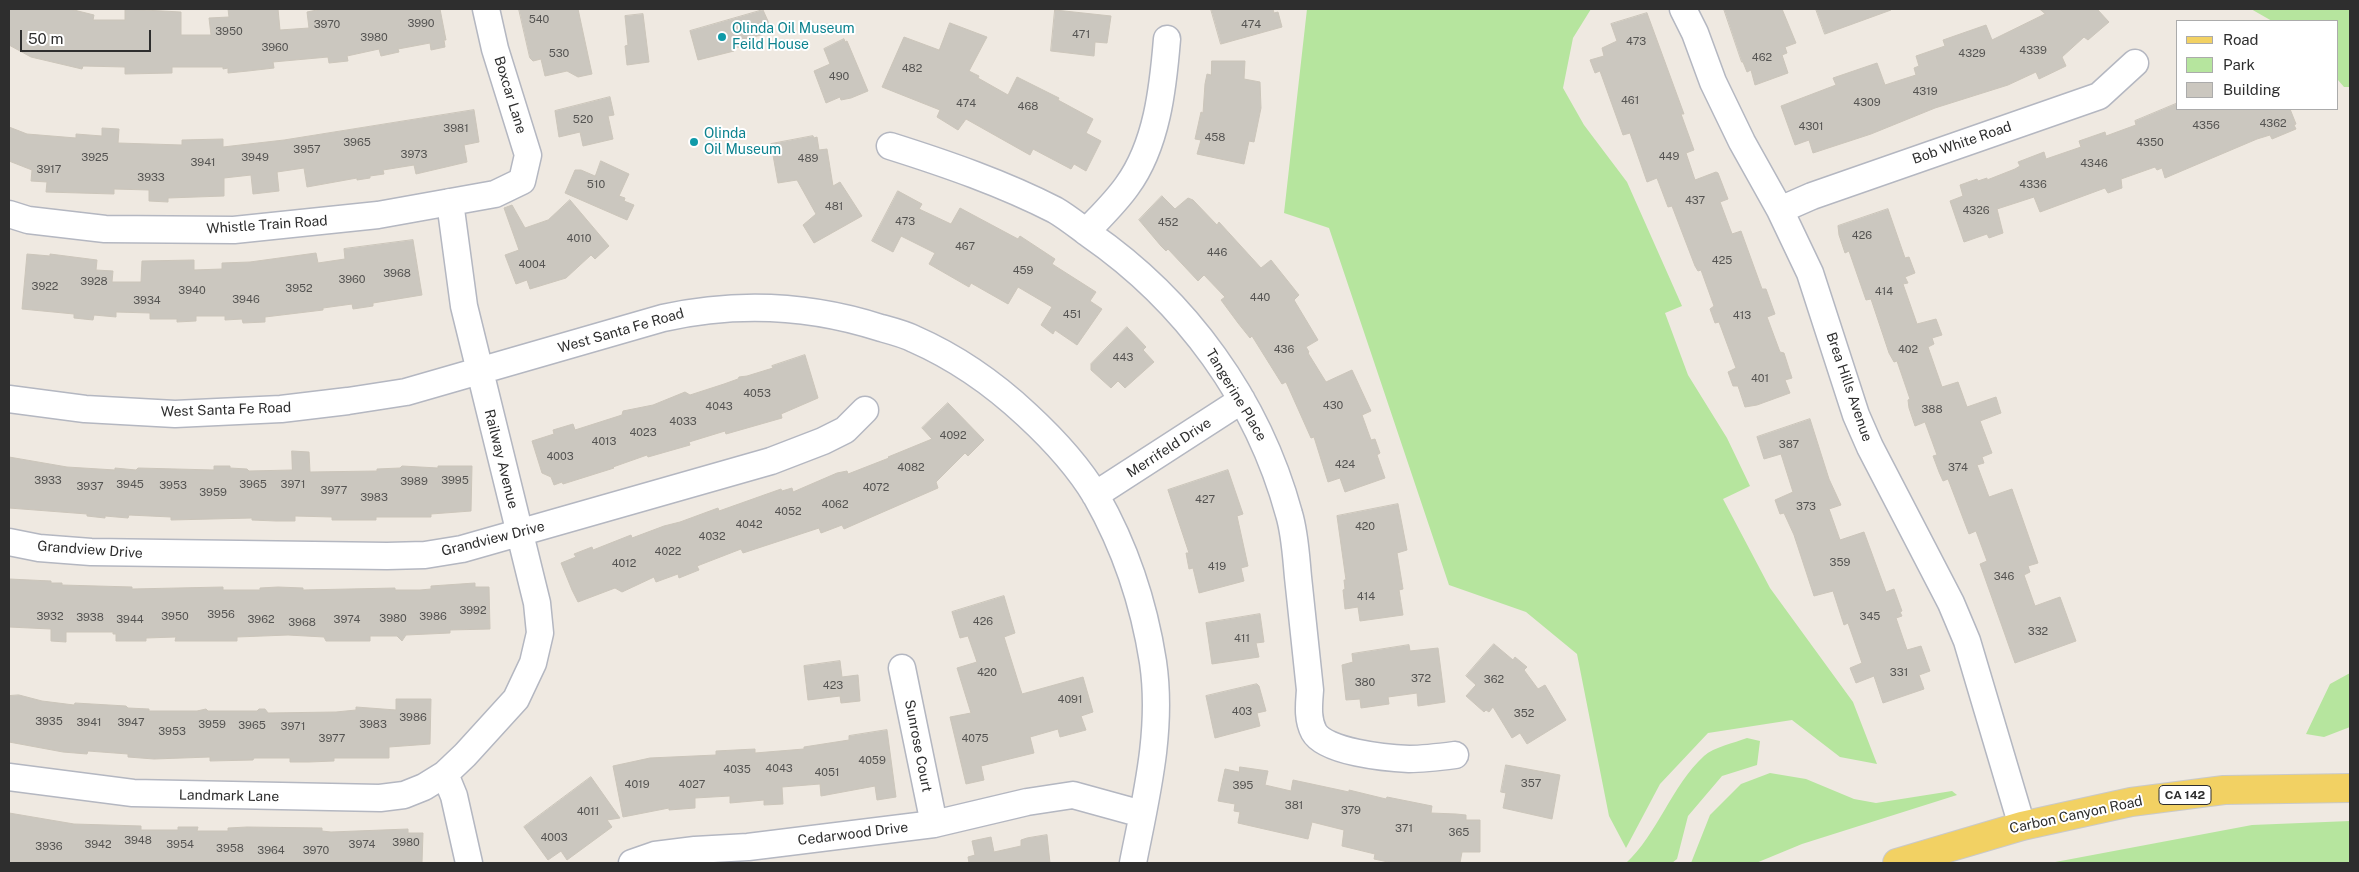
<!DOCTYPE html>
<style>
body{margin:0}
#map{position:relative;width:2359px;height:872px;overflow:hidden;background:#efe9e1;font-family:"Public Sans",sans-serif}
canvas{display:block}
.frame{position:absolute;inset:0;border:10px solid #2e2e2e;pointer-events:none}
.legend{position:absolute;left:2176px;top:20px;width:162px;height:90px;box-sizing:border-box;background:#fff;border:1px solid #ababab;margin:0;padding:6px 9px;list-style:none;font-size:15px;color:#2e2e2e}
.legend li{display:flex;align-items:center;gap:10px;height:25px}
.legend b{width:25px;border:1px solid #ababab}
.scale{position:absolute;left:20px;top:30px;width:131px;height:22px;box-sizing:border-box;border:2px solid #2e2e2e;border-top:0;padding-left:6px;font-size:15px;line-height:18px;white-space:nowrap;color:#2e2e2e;-webkit-text-stroke:4px #fff;paint-order:stroke}
</style>
<div id="map">
<canvas width="2359" height="872"></canvas>
<div class="frame"></div>
<ul class="legend">
<li><b style="height:6px;background:#f2d163"></b>Road</li>
<li><b style="height:14px;background:#b6e59e"></b>Park</li>
<li><b style="height:14px;background:#cbc7bf"></b>Building</li>
</ul>
<div class="scale">50 m</div>
</div>
<script>
const c = document.querySelector('canvas').getContext('2d');
c.lineJoin = 'round';
function fillPath(path, color) { c.fillStyle = color; c.fill(path, 'evenodd'); }
function trace(path, color, width, dash) { c.strokeStyle = color; c.lineWidth = width; c.lineCap = dash ? 'butt' : 'round'; c.setLineDash(dash || []); c.stroke(path); }
function label(font, color, halo, rows, align = 'center') {
  c.font = font + ' "Public Sans",sans-serif'; c.lineWidth = 4; c.setLineDash([]); c.textBaseline = 'middle'; c.strokeStyle = halo; c.fillStyle = color; for (const [text, x, y, turn = 0] of rows) {
    c.save(); c.translate(x, y); c.rotate((+turn || 0) * Math.PI / 180); c.textAlign = isNaN(turn) ? turn : align; if (halo) c.strokeText(text, 0, 0); c.fillText(text, 0, 0); c.restore();
  }
}
const green = new Path2D(`
 M1307,9H1591L1573,38L1563,88L1584,125L1627,182L1682,306L1665,313L1688,375L1727,438L1750,486L1723,499L1770,588L1853,702L1877,764L1840,757L1792,720L1708,733L1660,784L1626,848L1609,816L1577,654L1526,612L1449,585L1329,228L1284,213Z
 M2251,9H2350V87H2344L2338,80V21H2272Z
 M2350,673V727L2324,737L2306,734L2330,684Z
 M1747,738L1760,741L1757,765L1722,776L1688,816L1677,859L1672,863H1626C1657,835 1672,785 1704,756C1714,747 1734,743 1747,738Z
 M1770,773L1806,779L1854,799L1876,803L1952,791L1957,795L1802,844L1756,863H1691L1710,815L1741,784Z
 M2350,821V863H2050L2252,825Z`);
const building = new Path2D(`
 M9,9H70L94,15L93,20H125V9L181,12V35H211L209,18L229,17L228,9H278L280,30L309,28L307,12L322,9H440L446,40H444L445,47L431,50L430,43L398,49L399,52L381,56L379,49L347,56L348,61L329,63L328,57L273,62L274,68L248,71L228,73V68L223,69V67H172V73L125,74V67L83,66L82,69L31,57L9,45Z
 M519,9H578L592,74L578,77L567,71L545,76L541,59L533,61L530,58Z
 M1211,9H1273L1274,13L1278,12L1282,27L1221,44Z
 M1724,9H1782L1796,43L1785,47L1787,53L1782,55L1788,73L1755,85L1751,70L1747,72L1743,62H1742Z
 M1816,9H1891V10L1825,34Z
 M2040,9H2097L2109,22L2088,40L2084,37L2062,57L2066,66L2039,79L2036,72L2008,85L1935,108L1871,134L1813,153L1809,140L1795,145L1781,106L1836,85L1833,78L1877,63L1885,85L1916,75L1914,68L1919,66L1916,56L1945,46L1943,40L1986,25L1992,40L2045,14Z
 M763,10L768,21L769,33L737,41L739,47H733L734,51L698,60L690,31Z
 M1055,10L1111,16L1107,43L1095,42L1094,56L1051,51Z
 M1647,13L1684,114H1681L1694,150L1686,153L1695,180L1716,172L1718,173L1728,199L1720,202L1732,234L1741,231L1762,289H1766L1775,314L1767,317L1780,352L1784,353L1792,378L1785,380L1790,393L1757,405L1745,407L1738,386H1733L1728,372L1736,368L1719,322L1715,323L1710,309L1714,306L1701,270L1698,271L1695,266L1672,206L1668,207L1657,178L1647,182L1630,133L1623,135L1600,71L1595,73L1590,60L1604,56L1602,48L1617,41L1611,24Z
 M643,14L649,62L627,65L625,46L628,45L625,16Z
 M950,23L987,37L969,71L979,76L978,78L1008,95L1017,77L1059,98L1058,100L1093,119L1086,133L1101,141L1086,171L1074,164L1071,169L1033,149L1030,155L966,119L958,130L937,117L940,110L882,87L904,37L939,50Z
 M844,39L845,42L847,41L868,91L851,98L841,100L840,97L826,103L814,71L830,64L824,49Z
 M1212,61H1245L1244,79L1260,82L1261,108L1254,142L1249,141L1244,164L1197,154L1201,140L1195,139L1201,112L1203,113L1205,84L1207,74L1211,75Z
 M610,97L614,115L608,116L613,139L583,146L580,132L559,137L555,111Z
 M2178,103V109H2290L2296,124L2294,125L2296,129L2272,139L2270,135L2257,139L2165,178L2162,168L2157,170L2155,167L2121,179L2122,188L2108,193L2105,188L2040,212L2034,197L1997,209L2003,233L1989,238L1987,234L1964,242L1950,201L1963,196L1960,185L1977,179L1978,181L1987,178V180L2015,169L2020,166L2018,162L2044,152L2046,159L2081,147L2079,141L2105,132L2106,136L2136,125L2135,121Z
 M474,110L479,142L464,145L467,162L416,174L414,165L383,170L384,174L370,176V178L357,180V178L307,187L304,168L277,172L279,191L253,194L251,175L224,178V196L168,198V202L149,201V190L114,189V194L46,192L47,182L31,181L32,170L9,161V127L27,134L76,138V134L102,136V128L119,129L118,143L182,145V140L223,139V147L284,140Z
 M813,136L814,138L817,137L819,150L827,149L833,186L840,182L862,216L814,243L803,225L816,214L797,180L778,183L771,144Z
 M601,161L629,174L619,196L625,198L624,201L634,205L627,220L565,193L575,170H581L595,176Z
 M898,191L922,204L919,209L951,224L960,208L1018,239L1020,236L1055,259L1052,264L1096,292L1090,301L1102,309L1077,345L1055,330L1053,334L1041,325L1052,307L1018,287L1008,304L971,283L969,287L929,264L935,253L901,236L893,252L872,241Z
 M1162,196L1175,209L1188,198L1193,200L1217,225L1219,222L1261,268L1271,260L1299,295L1294,300L1318,340L1306,347L1309,352L1308,353L1326,382L1352,370L1371,411L1362,415L1371,440L1375,439L1380,453L1377,455L1385,478L1345,492L1340,478L1328,482L1314,437L1311,438L1286,382L1282,384L1252,336L1250,338L1238,323L1221,300L1225,297L1204,275L1198,281L1168,249L1166,251L1161,246L1139,220Z
 M570,200L609,246L595,259L591,255L566,278L530,289L527,280L516,284L505,255L519,250L504,208L512,205L525,228L548,220Z
 M1888,209L1905,258L1909,257L1915,273L1905,277L1908,283L1903,284L1917,324L1936,319L1942,335L1932,338L1934,344L1928,347L1942,387L1958,382L1967,407L1996,397L2001,413L1980,421L1992,453L1982,457L1984,463L1977,465L1989,497L2012,489L2038,563L2028,566L2030,572L2024,575L2035,606L2060,597L2076,641L2015,663L1980,564L1987,561L1976,531L1969,534L1948,479L1943,481L1939,472L1933,456L1937,455L1925,422L1915,426L1909,408L1908,400L1910,399L1897,361L1894,362L1889,353L1871,299L1866,300L1849,251L1845,253L1839,235L1838,226Z
 M413,240L422,295L373,303V306L353,309L352,304L323,308V310L265,317V322L243,323L242,319L225,320V316H196V321L177,322V319H150V313L116,312V317L94,315L93,320L74,318V314L22,309L27,254L50,256V254L97,260L96,270L113,271L112,282H141L142,261L194,260V270L222,269V263L250,262L316,253L318,263L345,259L344,249Z
 M1127,327L1146,347L1143,350L1154,362L1125,388L1118,381L1111,388L1091,370V364Z
 M805,355L818,398L781,414L782,418L726,434L725,431L689,442L690,445L648,457L647,455L613,467L614,468L563,484L562,482L554,485L551,477L542,473L532,441L554,434L553,430L573,424L575,430L622,415L623,411L653,405L685,392L690,395L724,384L738,379L739,377L747,376L773,368L772,366Z
 M948,403L984,440L968,456L965,453L936,482L938,488L844,529L842,525L821,533L819,528L743,553L741,549L697,566L699,570L679,578L678,574L656,582L654,577L622,592L615,588L578,602L572,590L561,563L576,557L574,554L592,547L593,550L631,535L632,538L664,526L680,522L718,508L719,511L781,489L782,491L792,488L793,492L837,473L847,471L848,474L889,458L888,457L932,439L922,428Z
 M1810,419L1829,479L1841,505L1829,509L1840,540L1864,532L1886,592L1894,589L1902,611L1900,612L1902,616L1896,618L1907,650L1921,646L1930,671L1919,675L1924,689L1883,703L1874,676L1856,683L1850,668L1862,663L1848,623L1844,625L1833,591L1814,596L1794,535L1784,513L1780,514L1775,500L1793,492L1781,454L1764,459L1757,437Z
 M292,451L309,452L310,472L377,471V469L400,468L402,466L438,468V466H472L471,511L431,514V517H376V520H332V517L295,516V521H276L252,520V518L171,520V517L129,515L128,518L105,516V518L87,516V514L9,508V457L67,467L115,470V468L136,470L138,468L214,470V466H230V468L247,469L249,471L292,470Z
 M1228,470L1243,514L1237,516L1248,566L1241,568L1244,581L1199,593L1193,568L1189,569L1186,553H1189L1168,490Z
 M1398,504L1407,550L1397,553L1403,589L1399,590L1403,615L1360,621L1358,607L1345,609L1343,590L1345,589L1344,580H1346L1337,516Z
 M9,579L51,581V583H62V585L132,587V589L223,587V590H260V588L278,587L303,588V590L395,588V590H420L431,589V586L475,583V587H489L490,629L450,630V633L406,635L402,641L397,636H370V641H326L324,637L288,635L237,637V641H175L176,637L146,638V641H116V634H113V632H66V642L51,641V629L9,627Z
 M1004,596L1015,633L1004,637L1022,694L1083,677L1093,712L1081,716L1086,730L1060,737L1058,729L1030,737L1034,753L981,766L984,780L966,784L950,717L971,713L957,668L977,662L968,636L960,638L952,612Z
 M1260,614L1264,642L1256,643L1259,657L1212,664L1206,623Z
 M1494,644L1513,660L1515,657L1527,667L1524,670L1538,689L1545,685L1566,720L1527,744L1520,733L1512,738L1493,707L1489,712L1486,710L1484,712L1466,696L1476,685L1466,676Z
 M1409,645L1410,651L1438,648L1445,702L1418,706L1417,693L1388,697L1389,704L1361,708L1360,699L1346,700L1342,665L1353,662L1352,654Z
 M840,661L842,677L858,675L860,701L841,703L840,696L808,700L804,666Z
 M1257,684L1259,686L1266,711L1257,713L1260,726L1215,738L1206,696Z
 M19,695L42,701L74,705L75,703L126,706L128,708L149,709V711H197L206,709L208,711H257L259,709H265L268,713L336,712L356,710V707L396,710V699H431L430,744L389,747V758H334V761L309,762H290V758H254L253,760L210,761V757L154,759L128,757V754L88,751L87,754L63,752L9,742V696Z
 M887,730L896,797L877,800L875,786L821,796L820,784L782,787L783,804L764,805V800L730,803V796L695,798V808L669,810V808L623,817L613,766L650,758L716,755V751L755,749V753L804,749V747L849,740V736Z
 M1506,765L1560,775L1552,819L1503,808L1506,793L1501,792Z
 M1240,767L1268,771L1265,785L1291,791L1293,780L1349,792V790L1386,799L1387,797L1432,806L1431,813L1456,814L1466,815V820H1480V852H1462L1460,863H1393L1374,859L1375,854L1342,846L1344,830L1312,822L1308,839L1238,823L1240,812L1234,811L1235,804L1218,801L1225,769L1239,772Z
 M591,777L620,818L607,820L612,827L567,860L561,851L548,860L524,827Z
 M9,813L74,824L141,826V830H178V827H198L197,831H228V828L247,827L322,828V831L331,832L408,829V833H423L422,863H9Z
 M1047,835L1050,863H969L968,857L975,855L972,841L991,837L994,852L1021,846V840L1027,838Z`);
const minor = new Path2D(`
 M1683,9L1695,33L1713,82L1742,142L1780,210L1810,273L1856,415L1870,447L1951,603L1967,641L2022,826
 M890,146C947,164 1002,183 1055,210C1067,217 1078,226 1089,234C1186,301 1258,400 1289,514C1295,534 1296,556 1298,577C1302,615 1306,652 1310,690C1309,704 1307,719 1314,732C1325,752 1386,758 1409,759C1424,759 1440,757 1455,755
 M1780,210L1812,196L2099,96L2135,63
 M9,214L28,220L105,229L234,230L378,215L495,194L522,181L528,155L495,49L486,9
 M1086,232C1100,217 1115,203 1127,186C1157,145 1163,88 1167,39
 M9,399L85,409L175,414L281,409L348,401L406,392L663,318C735,302 810,305 881,328C892,331 904,334 914,339C955,357 995,385 1027,415C1053,439 1078,466 1096,496C1125,547 1144,604 1153,662C1163,730 1146,797 1133,863
 M1095,495L1242,400
 M9,542L39,548L91,552L387,556L425,555L462,549L771,461L823,441L845,430L865,410
 M902,668L934,824
 M445,774L454,796L469,863
 M9,777L133,793L380,798L404,795L424,787L445,774L465,755L516,699L533,663L540,633L537,603L464,306L450,202
 M632,863L655,855L695,850L748,847L934,824L1027,802L1073,795L1142,814`);
const major = new Path2D(`
 M1897,863L2022,826L2131,802L2224,790L2350,788`);
const markers = [
 [722,37,5,"#0f9aa8"],
 [694,142,5,"#0f9aa8"]
];
const numberNames = [
 ["540",539,20],
 ["3990",421,24],
 ["3970",327,25],
 ["474",1251,25],
 ["3950",229,32],
 ["471",1081,35],
 ["3980",374,38],
 ["473",1636,42],
 ["3960",275,48],
 ["4339",2033,51],
 ["530",559,54],
 ["4329",1972,54],
 ["462",1762,58],
 ["482",912,69],
 ["490",839,77],
 ["4319",1925,92],
 ["461",1630,101],
 ["4309",1867,103],
 ["474",966,104],
 ["468",1028,107],
 ["520",583,120],
 ["4362",2273,124],
 ["4356",2206,126],
 ["4301",1811,127],
 ["3981",456,129],
 ["458",1215,138],
 ["3965",357,143],
 ["4350",2150,143],
 ["3957",307,150],
 ["3973",414,155],
 ["449",1669,157],
 ["3925",95,158],
 ["3949",255,158],
 ["489",808,159],
 ["3941",203,163],
 ["4346",2094,164],
 ["3917",49,170],
 ["3933",151,178],
 ["510",596,185],
 ["4336",2033,185],
 ["437",1695,201],
 ["481",834,207],
 ["4326",1976,211],
 ["473",905,222],
 ["452",1168,223],
 ["426",1862,236],
 ["4010",579,239],
 ["467",965,247],
 ["446",1217,253],
 ["425",1722,261],
 ["4004",532,265],
 ["459",1023,271],
 ["3968",397,274],
 ["3960",352,280],
 ["3928",94,282],
 ["3922",45,287],
 ["3952",299,289],
 ["3940",192,291],
 ["414",1884,292],
 ["440",1260,298],
 ["3946",246,300],
 ["3934",147,301],
 ["451",1072,315],
 ["413",1742,316],
 ["436",1284,350],
 ["402",1908,350],
 ["443",1123,358],
 ["401",1760,379],
 ["4053",757,394],
 ["430",1333,406],
 ["4043",719,407],
 ["388",1932,410],
 ["4033",683,422],
 ["4023",643,433],
 ["4092",953,436],
 ["4013",604,442],
 ["387",1789,445],
 ["4003",560,457],
 ["424",1345,465],
 ["4082",911,468],
 ["374",1958,468],
 ["3933",48,481],
 ["3995",455,481],
 ["3989",414,482],
 ["3945",130,485],
 ["3965",253,485],
 ["3971",293,485],
 ["3953",173,486],
 ["3937",90,487],
 ["4072",876,488],
 ["3977",334,491],
 ["3959",213,493],
 ["3983",374,498],
 ["427",1205,500],
 ["4062",835,505],
 ["373",1806,507],
 ["4052",788,512],
 ["4042",749,525],
 ["420",1365,527],
 ["4032",712,537],
 ["4022",668,552],
 ["359",1840,563],
 ["4012",624,564],
 ["419",1217,567],
 ["346",2004,577],
 ["414",1366,597],
 ["3992",473,611],
 ["3956",221,615],
 ["3932",50,617],
 ["3950",175,617],
 ["3986",433,617],
 ["345",1870,617],
 ["3938",90,618],
 ["3980",393,619],
 ["3944",130,620],
 ["3962",261,620],
 ["3974",347,620],
 ["426",983,622],
 ["3968",302,623],
 ["332",2038,632],
 ["411",1242,639],
 ["420",987,673],
 ["331",1899,673],
 ["372",1421,679],
 ["362",1494,680],
 ["380",1365,683],
 ["423",833,686],
 ["4091",1070,700],
 ["403",1242,712],
 ["352",1524,714],
 ["3986",413,718],
 ["3935",49,722],
 ["3941",89,723],
 ["3947",131,723],
 ["3959",212,725],
 ["3983",373,725],
 ["3965",252,726],
 ["3971",293,727],
 ["3953",172,732],
 ["3977",332,739],
 ["4075",975,739],
 ["4059",872,761],
 ["4043",779,769],
 ["4035",737,770],
 ["4051",827,773],
 ["357",1531,784],
 ["4019",637,785],
 ["4027",692,785],
 ["395",1243,786],
 ["381",1294,806],
 ["379",1351,811],
 ["4011",588,812],
 ["371",1404,829],
 ["365",1459,833],
 ["4003",554,838],
 ["3948",138,841],
 ["3980",406,843],
 ["3942",98,845],
 ["3954",180,845],
 ["3974",362,845],
 ["3936",49,847],
 ["3958",230,849],
 ["3964",271,851],
 ["3970",316,851]
];
const shields = [
 [2185,795,52]
];
const shieldNames = [
 ["CA 142",2185,795]
];
const cultureNames = [
 ["Olinda Oil Museum",732,29],
 ["Feild House",732,45],
 ["Olinda",704,134],
 ["Oil Museum",704,150]
];
const streetNames = [
 ["Boxcar Lane",510,95,73],
 ["Bob White Road",1962,143,-19],
 ["Whistle Train Road",267,225,-4],
 ["West Santa Fe Road",621,331,-16],
 ["Brea Hills Avenue",1849,387,71],
 ["Tangerine Place",1236,395,59],
 ["West Santa Fe Road",226,410,-2],
 ["Merrifeld Drive",1169,448,-33],
 ["Railway Avenue",501,459,76],
 ["Grandview Drive",493,539,-14],
 ["Grandview Drive",90,550,4],
 ["Sunrose Court",918,746,79],
 ["Landmark Lane",229,796,1],
 ["Carbon Canyon Road",2076,815,-12],
 ["Cedarwood Drive",853,834,-7]
];
fillPath(green, '#b6e59e');
fillPath(building, '#cbc7bf');
trace(building, '#cbc5ba', 1);
trace(minor, '#b4b7c1', 29);
trace(major, '#c9c9c9', 30);
trace(minor, '#fff', 26);
trace(major, '#f2d163', 28);
for (const [x, y, r, color] of markers) { const dot = new Path2D(); dot.arc(x, y, r, 0, 2 * Math.PI); c.fillStyle = color; c.fill(dot); trace(dot, '#fff', 2); }
label('11px', '#555452', null, numberNames);
for (const [x, y, w] of shields) { const box = new Path2D(); box.roundRect(x - w / 2, y - 9.5, w, 19, 4); c.fillStyle = '#fff'; c.fill(box); trace(box, '#2e2e2e', 1); }
label('bold 12px', '#2e2e2e', null, shieldNames);
label('14px', '#0d838f', '#fff', cultureNames, 'left');
label('14px', '#2e2e2e', '#fff', streetNames);
</script>
